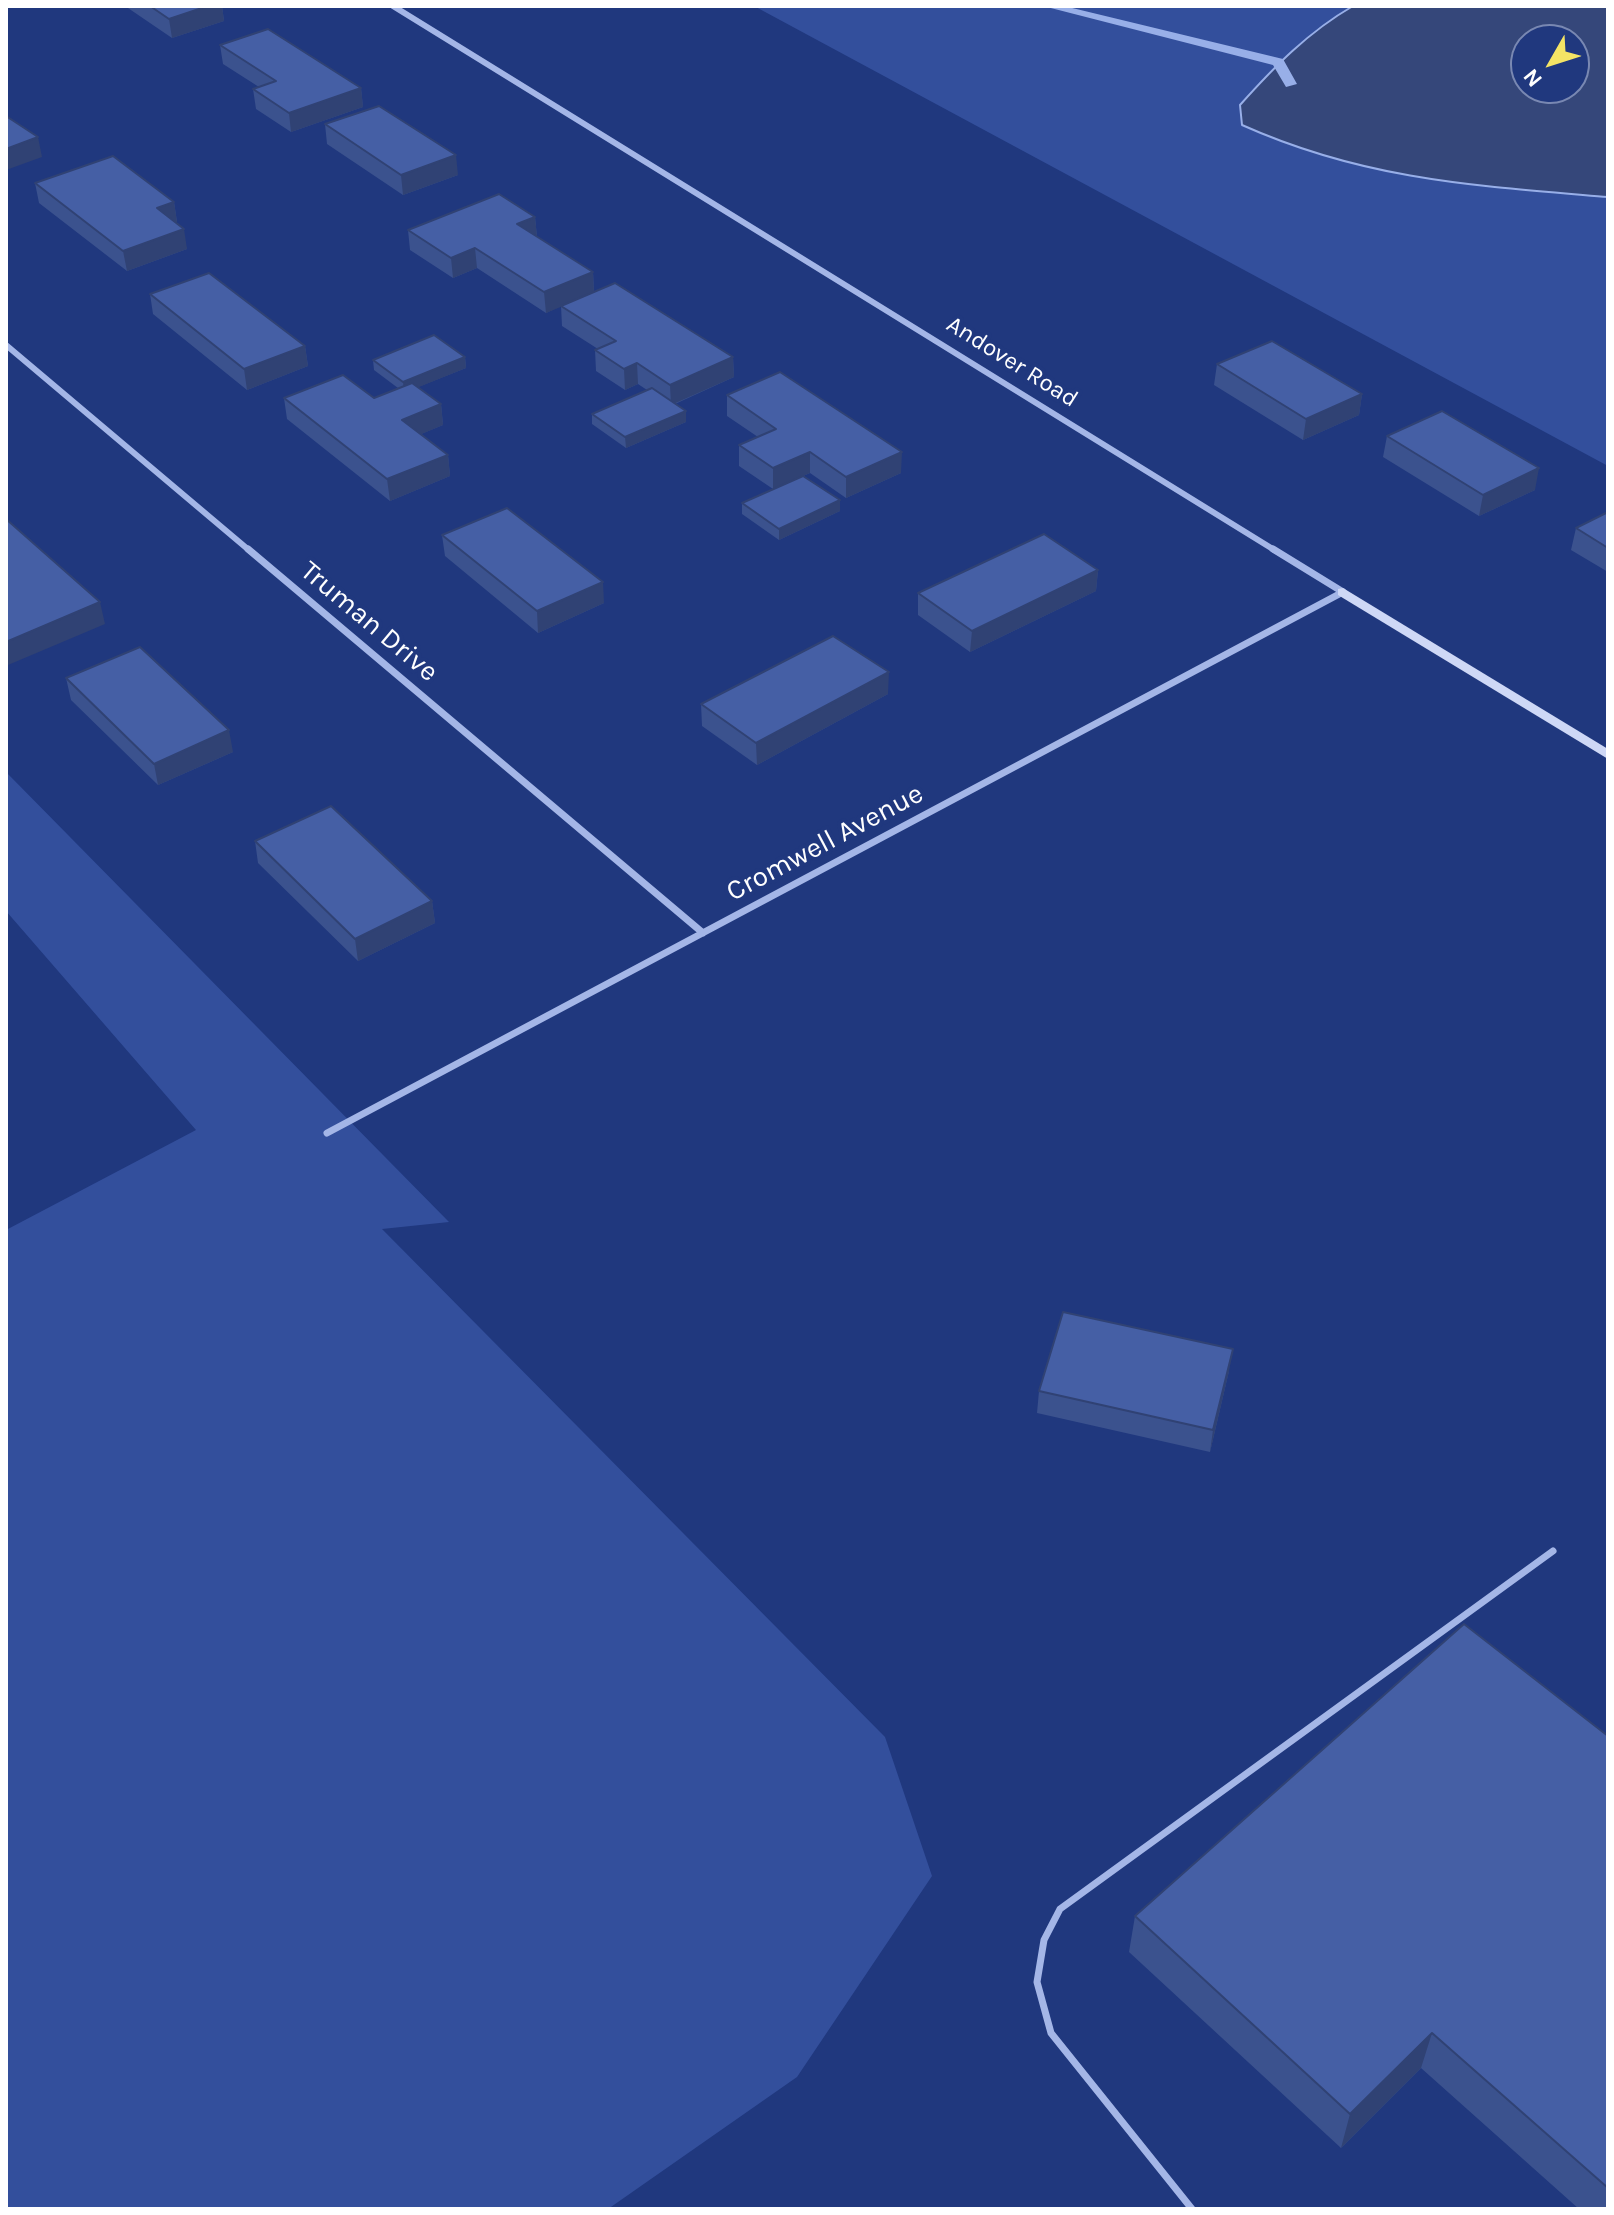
<!DOCTYPE html>
<style>
body{margin:0}
#map{position:relative;width:1614px;height:2215px;overflow:hidden;background:#20387e;font-family:Karla,sans-serif}
canvas{display:block}
.frame{position:absolute;inset:0;border:8px solid #fff;pointer-events:none}
.north{position:absolute;left:1510px;top:24px;width:80px;height:80px;box-sizing:border-box;background:#20387e;border:2px solid #7988b2;border-radius:50%;rotate:231deg;font-size:22px;font-weight:700;line-height:32px;text-align:center;color:#fff}
.north::after{content:'';display:block;margin:auto;width:28px;height:36px;background:#f4e465;clip-path:polygon(50% 0,100% 100%,50% 72%,0 100%)}
</style>
<div id="map">
<canvas width="1614" height="2215"></canvas>
<div class="frame"></div>
<div class="north">N</div>
</div>
<script>
const c = document.querySelector('canvas').getContext('2d');
c.lineJoin = 'round';
function fillPath(path, color) { c.fillStyle = color; c.fill(path, 'evenodd'); }
function trace(path, color, width, dash) { c.strokeStyle = color; c.lineWidth = width; c.lineCap = dash ? 'butt' : 'round'; c.setLineDash(dash || []); c.stroke(path); }
function label(font, color, halo, rows, align = 'center') {
  c.font = font + ' Karla,sans-serif'; c.lineWidth = 8; c.setLineDash([]); c.textBaseline = 'middle'; c.strokeStyle = halo; c.fillStyle = color; for (const [text, x, y, turn = 0] of rows) {
    c.save(); c.translate(x, y); c.rotate((+turn || 0) * Math.PI / 180); c.textAlign = isNaN(turn) ? turn : align; if (halo) c.strokeText(text, 0, 0); c.fillText(text, 0, 0); c.restore();
  }
}
const green = new Path2D(`
 M754,6H1608V466ZM1526,40H1574V88H1526Z
 M6,772L449,1222L382,1229L885,1737L932,1876L797,2077L608,2209H6V1230L196,1130L6,911Z`);
const water = new Path2D(`
 M1353,6H1608V197C1476,186 1365,180 1242,125L1240,105C1274,67 1308,32 1353,6ZM1526,40H1574V88H1526Z`);
const stream = new Path2D(`
 M1043,6H1064L1283,59L1297,84L1286,87L1273,65Z`);
const lane = new Path2D(`
 M1192,2209L1051,2033L1037,1982L1044,1940L1060,1909L1553,1551`);
const streetFar1 = new Path2D(`
 M393,6L1276,551
 M6,345L250,551`);
const street = new Path2D(`
 M248,549L703,933
 M1273,549L1343,592
 M327,1133L1343,592`);
const secondary = new Path2D(`
 M1343,588L1608,749V759L1338,595V589Z`);
const wall = new Path2D(`
 M125,6H222L224,21L172,38Z
 M220,45L361,88L363,107L291,132L256,109L253,89L259,87L223,64Z
 M325,124L458,175L403,195L327,144Z
 M35,183L174,202L177,222H175L187,249L127,271L39,203Z
 M535,217L537,237L593,272L594,291L733,357L734,377L675,404L686,411V422L626,448L592,424V414L647,390L638,384L625,390L596,371L595,350L598,349L562,326L561,306L546,313L477,268L453,278L410,250L408,230Z
 M150,294L305,346L308,366L247,390L153,314Z
 M465,357L466,368L418,387L441,404L443,425L421,434L448,455L450,476L390,501L287,419L284,398H374L398,388L374,370L373,360Z
 M1217,364L1362,394L1359,415L1303,440L1214,385Z
 M727,395L901,473L846,498L810,473L803,476L840,511L779,540L742,514V503L773,489L739,466V445L758,437L727,416Z
 M1387,436L1535,490L1479,516L1383,457Z
 M1608,512V572L1571,550L1576,528Z
 M442,535L604,603L538,633L445,556Z
 M1098,570L1096,591L970,652L918,615V593Z
 M66,678L233,752L158,785L71,700Z
 M888,694L757,765L702,726L701,704Z
 M255,841L432,901L435,923L358,961L258,863Z
 M1229,1371L1210,1452L1037,1413L1039,1391Z
 M1608,1736V2209H1579L1421,2068L1341,2148L1129,1952L1135,1916Z`);
const shadedWall = new Path2D(`
 M208,6H222L224,21L172,38L169,19Z
 M361,88L363,107L291,132L289,113Z
 M38,137L42,157L6,170V149Z
 M456,155L458,175L403,195L401,175Z
 M174,202L177,222L160,228L157,208Z
 M535,217L537,237L517,224Z
 M184,229L187,249L127,271L123,251Z
 M475,248L477,268L453,278L451,258Z
 M593,272L594,293L546,313L544,292Z
 M305,346L308,366L247,390L244,369Z
 M465,357L466,368L404,393L403,382Z
 M733,357L734,377L671,405L670,385Z
 M637,363L638,384L625,390L624,369Z
 M1362,394L1359,415L1303,440L1306,419Z
 M441,404L443,425L405,441L402,420Z
 M686,411V422L626,448L625,437Z
 M810,452V473L773,489V468Z
 M902,452L901,473L846,498V477Z
 M448,455L450,476L390,501L387,479Z
 M1539,468L1535,490L1479,516L1483,495Z
 M840,500V511L779,540V529Z
 M1098,570L1096,591L970,652L972,631Z
 M603,582L604,603L538,633L537,611Z
 M100,602L105,624L8,665L6,655V642Z
 M889,672L888,694L757,765L756,743Z
 M229,730L233,752L158,785L154,764Z
 M432,901L435,923L358,961L355,939Z
 M1233,1349L1229,1371L1210,1452L1213,1430Z
 M1432,2033L1421,2068L1341,2148L1350,2114Z`);
const building = new Path2D(`
 M150,6H208L169,19Z
 M268,29L361,88L289,113L253,89L276,81L220,45Z
 M379,106L456,155L401,175L325,124Z
 M6,116L38,137L6,149Z
 M113,156L174,202L157,208L184,229L123,251L35,183Z
 M499,194L535,217L517,224L593,272L544,292L475,248L451,258L408,230Z
 M209,273L305,346L244,369L150,294Z
 M615,283L733,357L670,385L637,363L624,369L595,350L616,341L561,306Z
 M434,335L465,357L403,382L373,360Z
 M1272,341L1362,394L1306,419L1217,364Z
 M780,372L902,452L846,477L810,452L773,468L739,445L776,429L727,395Z
 M343,375L374,398L412,383L441,404L402,420L448,455L387,479L284,398Z
 M652,388L686,411L625,437L592,414Z
 M1442,411L1539,468L1483,495L1387,436Z
 M803,476L840,500L779,529L742,503Z
 M507,508L603,582L537,611L442,535Z
 M1608,512V548L1576,528Z
 M6,519L100,602L6,642Z
 M1044,534L1098,570L972,631L918,593Z
 M833,636L889,672L756,743L701,704Z
 M140,647L229,730L154,764L66,678Z
 M331,806L432,901L355,939L255,841Z
 M1063,1312L1233,1349L1213,1430L1039,1391Z
 M1464,1624L1608,1736V2188L1432,2033L1350,2114L1135,1916Z`);
const farStreetnames = [
 ["Andover Road",1012,362,32]
];
const streetNames = [
 ["Truman Drive",369,622,40],
 ["Cromwell Avenue",825,843,-28]
];
fillPath(green, '#334f9c');
fillPath(water, '#35477a');
trace(water, '#98afe8', 2);
fillPath(stream, '#98afe8');
trace(lane, '#a4b6e7', 7);
trace(streetFar1, '#a4b6e7', 6);
trace(street, '#a4b6e7', 7);
fillPath(secondary, '#ced8f6');
fillPath(wall, '#3b528e');
fillPath(shadedWall, '#304274');
fillPath(building, '#455fa5');
trace(building, '#304274', 2);
label('24px', '#fff', '#20387e', farStreetnames);
label('28px', '#fff', '#20387e', streetNames);
</script>
